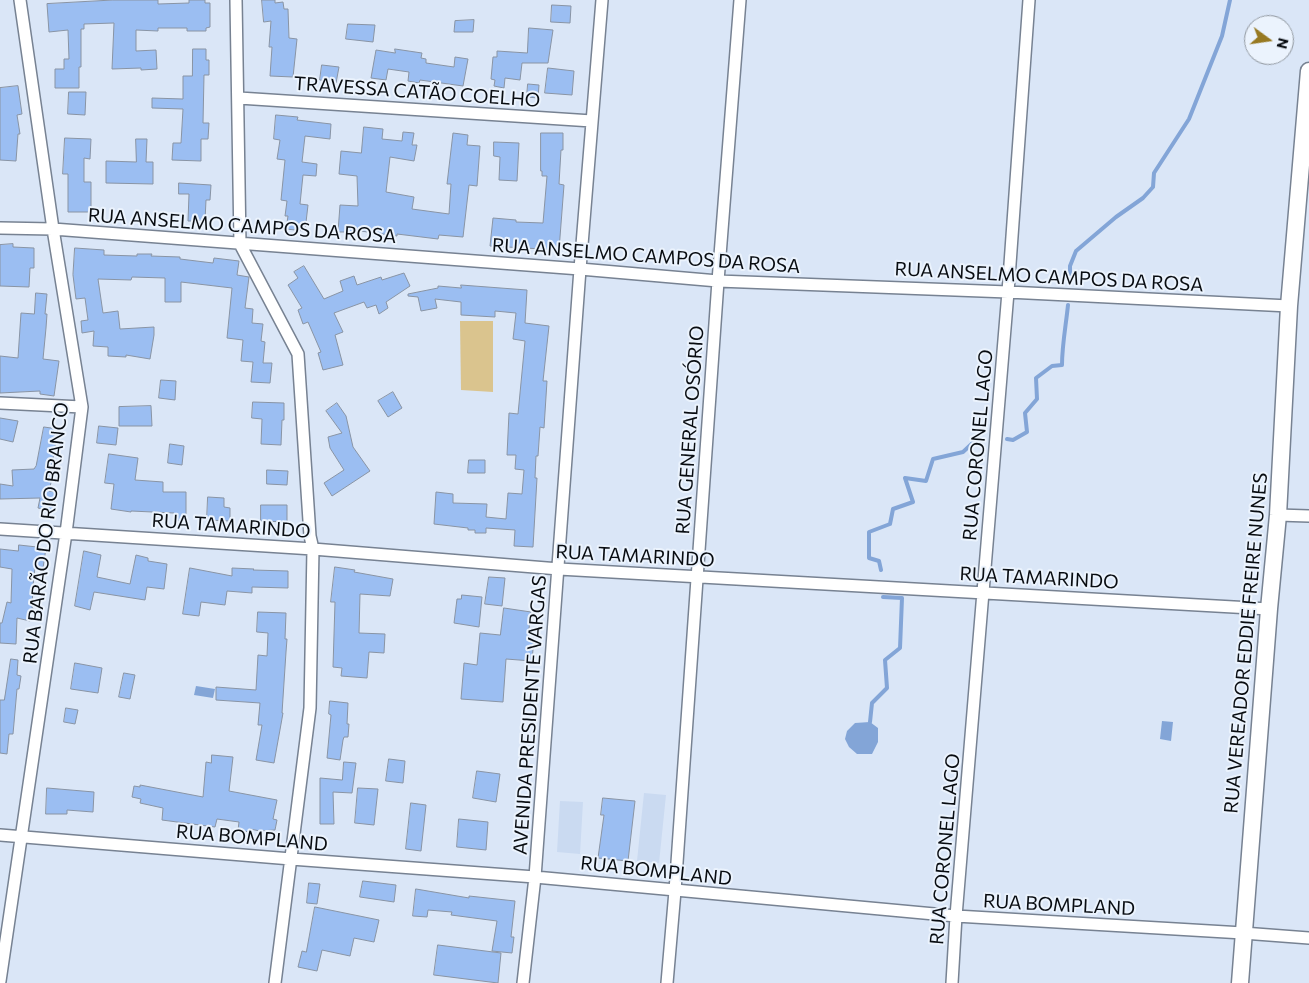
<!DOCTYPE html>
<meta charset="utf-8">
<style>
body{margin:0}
#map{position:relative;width:1309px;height:983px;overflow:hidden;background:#dae6f7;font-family:Commissioner,sans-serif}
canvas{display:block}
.north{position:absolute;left:1244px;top:15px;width:50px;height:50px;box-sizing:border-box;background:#ebf3fd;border:1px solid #90979f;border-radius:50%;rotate:104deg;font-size:14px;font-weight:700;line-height:20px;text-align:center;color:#080c11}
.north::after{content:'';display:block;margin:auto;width:18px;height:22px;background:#977922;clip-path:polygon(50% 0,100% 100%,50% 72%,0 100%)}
</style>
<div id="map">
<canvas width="1309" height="983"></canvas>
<div class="north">N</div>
</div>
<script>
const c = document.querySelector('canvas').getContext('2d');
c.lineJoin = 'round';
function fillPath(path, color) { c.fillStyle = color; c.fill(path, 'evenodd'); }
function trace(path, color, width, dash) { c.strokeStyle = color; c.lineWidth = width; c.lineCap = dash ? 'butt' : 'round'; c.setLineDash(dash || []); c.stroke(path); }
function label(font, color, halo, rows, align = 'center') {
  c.font = font + ' Commissioner,sans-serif'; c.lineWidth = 4; c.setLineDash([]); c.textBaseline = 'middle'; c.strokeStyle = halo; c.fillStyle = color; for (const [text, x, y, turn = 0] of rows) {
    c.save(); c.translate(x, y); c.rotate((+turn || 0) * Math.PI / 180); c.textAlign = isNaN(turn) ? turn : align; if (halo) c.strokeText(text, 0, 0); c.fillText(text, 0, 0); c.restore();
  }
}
const built = new Path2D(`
 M644,793L666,795L659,863L637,861Z
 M560,801L583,802L580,854L557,852Z`);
const green = new Path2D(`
 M460,321H493V392L461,390Z`);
const water = new Path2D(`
 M196,686L215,689L213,698L194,695Z
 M1162,721L1173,722L1171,741L1160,739Z
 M870,722L878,728V742L872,754H857L849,747L845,739L847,731L855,723Z`);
const stream = new Path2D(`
 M1070,275V266L1076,251L1116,217L1143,198L1153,187L1154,173L1189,119L1222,36L1230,0
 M1007,439L1013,440L1027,432L1025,413L1037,399L1036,378L1052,366L1062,365C1062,345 1066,325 1068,305
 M881,570L879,561L869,558V532L890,524L893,509L913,502L905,478L926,481L933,459L963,452L979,437
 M870,722L872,703L887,688L885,660L900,648L902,598L883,597`);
const building = new Path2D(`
 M113,0H158V4L189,3V0H205V3H210V27L206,28V31H187V28H158V31L136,30V51L156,50L157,69L141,70V68L112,69L114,23L84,24V29H81V67H79V88H55V69H64V59H69L68,30L49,32L47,4Z
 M262,0H275V3L283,2L284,9H288L289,38L297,39L293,77L270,76L272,47H269L271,21L264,22Z
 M552,5L571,6L570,23L551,22Z
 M474,20L473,32H454L455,21Z
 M348,24L375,25L373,42L346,39Z
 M529,28L553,30L548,63H522L520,80L505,78L504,88L494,86L495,80L491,79L493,57H497V51L527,53Z
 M193,49H206V60H209V75H204L203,123H209L208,139H201V161L172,160L173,143H181L183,109L152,108V98L183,99V76H192Z
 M395,49L422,53L421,58L426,59V63L454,67L455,57L468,59L463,86L420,80L419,83L408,81L409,72L388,69L386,80L371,78L376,50L395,53Z
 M322,65L339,67L336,83L320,80Z
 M548,68L574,71L572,95L545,93Z
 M528,84L539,85L538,98L527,97Z
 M18,86L22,114L17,115L20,134H18L16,161L0,160V88Z
 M69,92H86L85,115L68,114Z
 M276,115L298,117L297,120L331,124L330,139L305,136L302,162L317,164L316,176L303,175L300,204L308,205L305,231L286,229L288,216H285L287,201L281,200L285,160L277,159L280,140L274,139Z
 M364,127L383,129L382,139L402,141L403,132L414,133L412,145H417L414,161L390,157L386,192L414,197L412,209L449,214L451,184H447L453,133L468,135L467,145L480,146L477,186L469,185L463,237L439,235L438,239L397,234V236L353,230V232H338L340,205L358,206L357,176L339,174L341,151L361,153Z
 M541,133H563V150H561L559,184L564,185L559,250L490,246L493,218L516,220V222L543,223L547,176H542V171H541Z
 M65,138L91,139L90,159L84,158V182H91V212H68V174H63Z
 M136,139H147L146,162H153V184L106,183V161L136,162Z
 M494,142L519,143L517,181L499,180L500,157L494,156Z
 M179,183L211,185L210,200H206L205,221H188L189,194H179Z
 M13,244V247L34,248V268H30L29,287L0,286V245Z
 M75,248L104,250V255L137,256V254H152L151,256L180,257V259L213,263L214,258L239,261L237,275L249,277L245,308L253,309L252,323L263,324L261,341L265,342L263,363H272L270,383L251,382L253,362L241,361L243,340L227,338L232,288L181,282V302H165V278L132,277L131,280L98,279L103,313L118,311L120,329L154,327V335L150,359L126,355V357L108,356V347L93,346L94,331L82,333L81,321L88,320L85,298L76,299L73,275Z
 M304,266L324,299L343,291L340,281L354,276L357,285L381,277L382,280L404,273L410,286L386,302L388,308L379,314L376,305L367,308L364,302L334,313L343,332L335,335L343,365L323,370L318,353L321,352L308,322L303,324L298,310L302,308L288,285L298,278L294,272Z
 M461,285L527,290L525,323L549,326L543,381H547L544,428L540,427L538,456H536L535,478H537L533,547L514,546L515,530L486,528V533H475V530H468V528L434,524L436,492L453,494V503L487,504L486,517L506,519L508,493L522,494L524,470L515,469L516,455H507L509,413L518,414L525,341L513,339L516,313L495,311V317L461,315V302L435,299L437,308L421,311L418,297L408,296V294L438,288V286L461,288Z
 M36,293L47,294L45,314H47L46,328L43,359L59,361L54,396L40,394V391L0,393V356L18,358L21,313L34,314Z
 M161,380L176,381L175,400L159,398Z
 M393,392L402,408L388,417L378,401Z
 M253,402L284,403V420H282L281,445L261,444L262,419L252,418Z
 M337,403L346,416L353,447L370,471L332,496L324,483L344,470L330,448L328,437L342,433L326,411Z
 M151,406L152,426H119V407Z
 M0,418L18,421L13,442L0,439Z
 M99,426L118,428L116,445L97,443Z
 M44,427L58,429L51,470H54L49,491L56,492L53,511L38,508L40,498L0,499V484L13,486L12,470L34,469L36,466Z
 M170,444L184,446L182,465L168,463Z
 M109,454L138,458L135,480L163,482V492H186V521H174V513L131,511V512L111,509L114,484L105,483Z
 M469,460H485V473H468Z
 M267,470L288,471L287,485L267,484Z
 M208,497L224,498V507L230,508V521L207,520Z
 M261,505H287V522L261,521Z
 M19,545L46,548L43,568L35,567L33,586L32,608H33L30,621L17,618L16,644L0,643V623H2L7,602L11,603L12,569L0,567V549L18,551Z
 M84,551L101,555L97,577L130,584L136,555L148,558V561L167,564L164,589L147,587L145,600L94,592L90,610L75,606Z
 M335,567L355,570L354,572L393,579L390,596L360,594L359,633L385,634L384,653L369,652L367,678L341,676L342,668L333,667L335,602H331Z
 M190,568L232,576V568L254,569L253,570L288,571V588L252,587V593L227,591L225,605L201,602L199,616L183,614Z
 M489,577L505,578L502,606L485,604Z
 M462,595L482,597L479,627L454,623L457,599H461Z
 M504,608L531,612L528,637L534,638L532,661L506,659L503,702L461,699L464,663L477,665L480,633L500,635Z
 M258,612L286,613L285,639H287L286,652L282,713H283L274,763L256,760L262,725H258L260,703L216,700V687L256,690L258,655L267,656L268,633L257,632Z
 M11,659L18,660L17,675L21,676L19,689H17L13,734H9L7,754L0,753V700H4Z
 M75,663L102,668L98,693L71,689Z
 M124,673L135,675L130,699L119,697Z
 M330,701L348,703L347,724H349L348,737H344L343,740L340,760L327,758L331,715L329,714Z
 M66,708L78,710L75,724L64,722Z
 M212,755L233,757L229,791L277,800L273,819L277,820L275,830L260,831L250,829L249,832L238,830L239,822L217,819L215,827L162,820L163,808L140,803L141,799L132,797L134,786L140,787V785L203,797L206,762L211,763Z
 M389,759L405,761L403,783L386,781Z
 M344,762L356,763L352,793L333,792L334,824H320V778L342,780Z
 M477,771L500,774L496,802L473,798Z
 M47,788L94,792L93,812L67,810V814H46Z
 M358,788L378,789L374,825L355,823Z
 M603,798L635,801L628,861L598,858L604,815H601Z
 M411,803L426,805L421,851L406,849Z
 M459,819L488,822L486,850L457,847Z
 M363,881L396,885L394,902L360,897Z
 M309,883L320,884L317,904L307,903Z
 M416,889L469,898V896L515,901L511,937H514L512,953L492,951L497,921L451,915L452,912L428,910L427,917L413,916Z
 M315,907L379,920L374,942L354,938L350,956L322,950L317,971L298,967L302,951L306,952Z
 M438,945L501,953L498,983L434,975Z`);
const street = new Path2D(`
 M236,0L240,244L298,354L310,536L313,549L310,708L275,983
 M239,98L592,121
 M0,228L53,229L580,269L718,281L1008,292L1289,306
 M0,403L82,407
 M1278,515L1309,516
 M0,529L313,549L559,569L1269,609
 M0,835L291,859L535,877L956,916L1243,933L1309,938
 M0,981L66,533L82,407L53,229L20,0
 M523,983L535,877L580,269L602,0
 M667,983L675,891L718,281L740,0
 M952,983L956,916L1008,292L1029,0`);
const secondary = new Path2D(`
 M1240,983L1269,609L1278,515L1289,306L1309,71`);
const streetNames = [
 ["TRAVESSA CATÃO COELHO",417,92,4],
 ["RUA ANSELMO CAMPOS DA ROSA",242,226,4],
 ["RUA ANSELMO CAMPOS DA ROSA",646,256,4],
 ["RUA ANSELMO CAMPOS DA ROSA",1049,277,3],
 ["RUA GENERAL OSÓRIO",690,430,-86],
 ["RUA CORONEL LAGO",978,445,-85],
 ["RUA TAMARINDO",231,526,4],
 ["RUA BARÃO DO RIO BRANCO",46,533,-83],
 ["RUA TAMARINDO",635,556,3],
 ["RUA TAMARINDO",1039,578,3],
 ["RUA VEREADOR EDDIE FREIRE NUNES",1246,643,-85],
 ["AVENIDA PRESIDENTE VARGAS",530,715,-86],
 ["RUA BOMPLAND",252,838,5],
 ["RUA CORONEL LAGO",945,849,-85],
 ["RUA BOMPLAND",656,871,6],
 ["RUA BOMPLAND",1059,905,3]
];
fillPath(built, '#cadaf1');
fillPath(green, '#dac48e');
fillPath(water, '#83a5d7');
trace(stream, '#83a5d7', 4);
fillPath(building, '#9bbef2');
trace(building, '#8994a4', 1);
trace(street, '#778292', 14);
trace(secondary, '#778292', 19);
trace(street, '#fff', 11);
trace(secondary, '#fff', 16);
label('19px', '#080c11', '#ebf3fd', streetNames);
</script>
